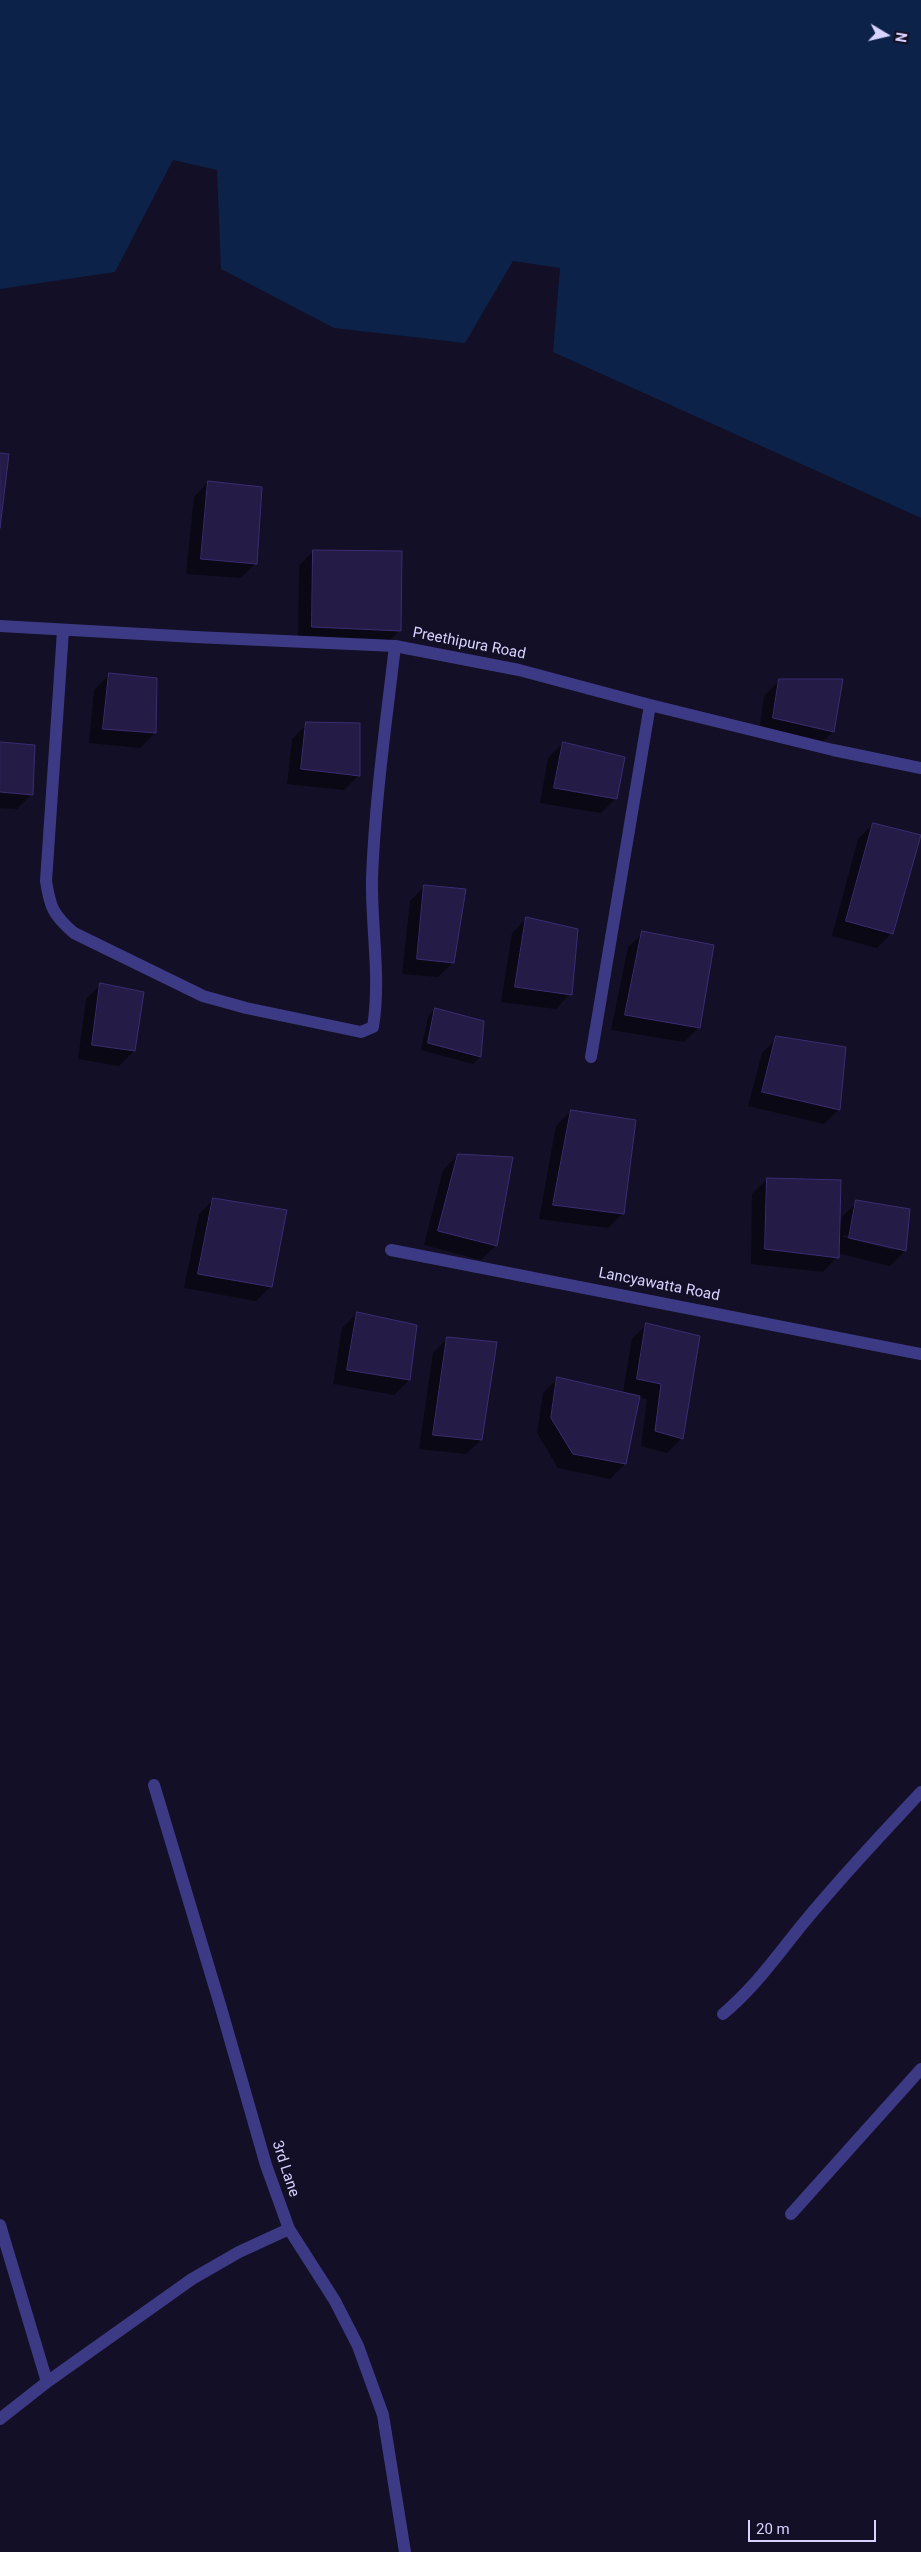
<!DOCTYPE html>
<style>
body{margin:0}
#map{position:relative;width:921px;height:2552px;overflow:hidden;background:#130f26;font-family:Roboto,sans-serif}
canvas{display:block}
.north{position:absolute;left:861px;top:10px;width:50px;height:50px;-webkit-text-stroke:4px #130f26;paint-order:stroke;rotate:99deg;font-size:14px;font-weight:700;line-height:20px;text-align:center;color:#d9d4ff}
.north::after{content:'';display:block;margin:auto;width:18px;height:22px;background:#d9d4ff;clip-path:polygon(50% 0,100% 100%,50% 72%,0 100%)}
.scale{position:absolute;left:748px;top:2520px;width:128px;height:22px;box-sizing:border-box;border:2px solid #d9d4ff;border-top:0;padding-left:6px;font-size:15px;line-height:18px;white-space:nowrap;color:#d9d4ff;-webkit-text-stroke:4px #130f26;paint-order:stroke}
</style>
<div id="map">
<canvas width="921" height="2552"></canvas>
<div class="north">N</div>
<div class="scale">20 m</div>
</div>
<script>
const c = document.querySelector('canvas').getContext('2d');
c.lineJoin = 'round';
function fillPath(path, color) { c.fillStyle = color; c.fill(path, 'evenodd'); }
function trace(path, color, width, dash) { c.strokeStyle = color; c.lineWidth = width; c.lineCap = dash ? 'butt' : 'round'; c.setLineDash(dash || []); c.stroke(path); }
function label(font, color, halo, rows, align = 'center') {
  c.font = font + ' Roboto,sans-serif'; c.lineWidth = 4; c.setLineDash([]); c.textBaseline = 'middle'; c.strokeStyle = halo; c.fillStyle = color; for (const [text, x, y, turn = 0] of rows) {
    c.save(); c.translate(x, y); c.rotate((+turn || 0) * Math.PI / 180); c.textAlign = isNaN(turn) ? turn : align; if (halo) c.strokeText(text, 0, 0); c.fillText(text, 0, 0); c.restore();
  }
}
const water = new Path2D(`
 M0,0H921V518L553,352L560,268L513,261L465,343L334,328L221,269L217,170L173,160L115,272L0,289Z`);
const shadow = new Path2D(`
 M208,482L255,564L241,578L186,574L194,497Z
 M313,551L400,630L385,645L298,641L299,566Z
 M109,675L156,679L155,733L140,748L89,743L94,690Z
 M779,681L833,732L818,746L759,732L764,696Z
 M307,724L359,775L344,790L287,784L292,739Z
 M0,743L32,794L17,809L0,808Z
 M563,743L616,798L601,813L540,803L548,758Z
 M873,824L921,837L892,933L877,948L832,936L858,839Z
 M425,886L453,962L438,977L402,974L410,901Z
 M527,918L570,994L556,1009L501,1002L512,933Z
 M643,933L699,1027L684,1042L611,1030L628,947Z
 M101,984L134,1051L119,1066L78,1059L86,999Z
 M435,1009L480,1057L473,1064L421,1050L428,1017Z
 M777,1038L839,1109L824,1124L748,1106L762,1053Z
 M571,1111L623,1213L608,1228L539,1219L556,1126Z
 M458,1155L496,1245L481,1260L424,1245L443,1170Z
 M767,1179L840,1227L842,1217L857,1202L909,1210L905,1251L890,1266L837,1253V1257L823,1272L751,1264L752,1194ZM843,1235L893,1247V1250L843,1237Z
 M214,1199L271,1286L256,1301L184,1288L199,1214Z
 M357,1313L416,1326L409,1380L394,1395L333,1384L342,1328Z
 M647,1324L682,1438L667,1453L641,1446L647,1399L638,1397L625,1464L610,1479L558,1468L537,1433L543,1393L558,1378L623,1393L632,1339Z
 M448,1338L481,1440L466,1454L419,1449L433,1353Z`);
const building = new Path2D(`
 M0,453L9,454L0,528Z
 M208,481L262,487L257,564L201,559Z
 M313,550L402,551L401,631L312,627Z
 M109,673L157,678L156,733L103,729Z
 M779,679H843L834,732L773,718Z
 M306,722L360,723V776L301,769Z
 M0,742L35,745L33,795L0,792Z
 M563,742L625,757L617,799L554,788Z
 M873,823L921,835L893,934L846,921Z
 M424,885L466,889L454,963L417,959Z
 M526,917L578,929L572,995L515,987Z
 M642,931L714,945L700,1028L625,1015Z
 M100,983L144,992L135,1051L92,1045Z
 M435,1008L484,1021L481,1057L428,1043Z
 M776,1036L846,1047L840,1110L762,1092Z
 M571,1110L636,1120L624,1214L553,1205Z
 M458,1154L513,1157L497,1246L438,1231Z
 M767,1178L841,1180L839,1258L765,1249Z
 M213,1198L287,1210L272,1287L198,1274Z
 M856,1200L910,1209L906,1251L849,1238Z
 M357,1312L417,1325L410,1380L347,1370Z
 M646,1323L700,1336L683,1439L655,1431L661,1384L637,1379Z
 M447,1337L497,1342L482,1440L433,1435Z
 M557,1377L640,1396L626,1464L573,1454L551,1418Z`);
const minor = new Path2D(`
 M0,626L195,637L395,646L519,670L650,705L833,750L921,768
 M63,631L46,881C50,907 53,915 74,933L203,996L246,1008L361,1032L373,1027C381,977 371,927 372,878C375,800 386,723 395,646
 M591,1057L650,705
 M391,1250L921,1354
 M154,1785L221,2008L266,2165L289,2229L335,2301L358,2346L383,2415L405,2552
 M723,2014C754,1988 776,1957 801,1926C839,1879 880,1836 921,1792
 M791,2214L921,2069
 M0,2225L47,2382
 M0,2419L47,2382L192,2279L239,2252L289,2229`);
const streetNames = [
 ["Preethipura Road",469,644,11],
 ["Lancyawatta Road",659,1285,11],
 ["3rd Lane",285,2169,72]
];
fillPath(water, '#0c2248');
fillPath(shadow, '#0007');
fillPath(building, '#241b47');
trace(building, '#3b2d73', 1);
trace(minor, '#3d3a85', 12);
label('15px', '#d9d4ff', '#130f26', streetNames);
</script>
